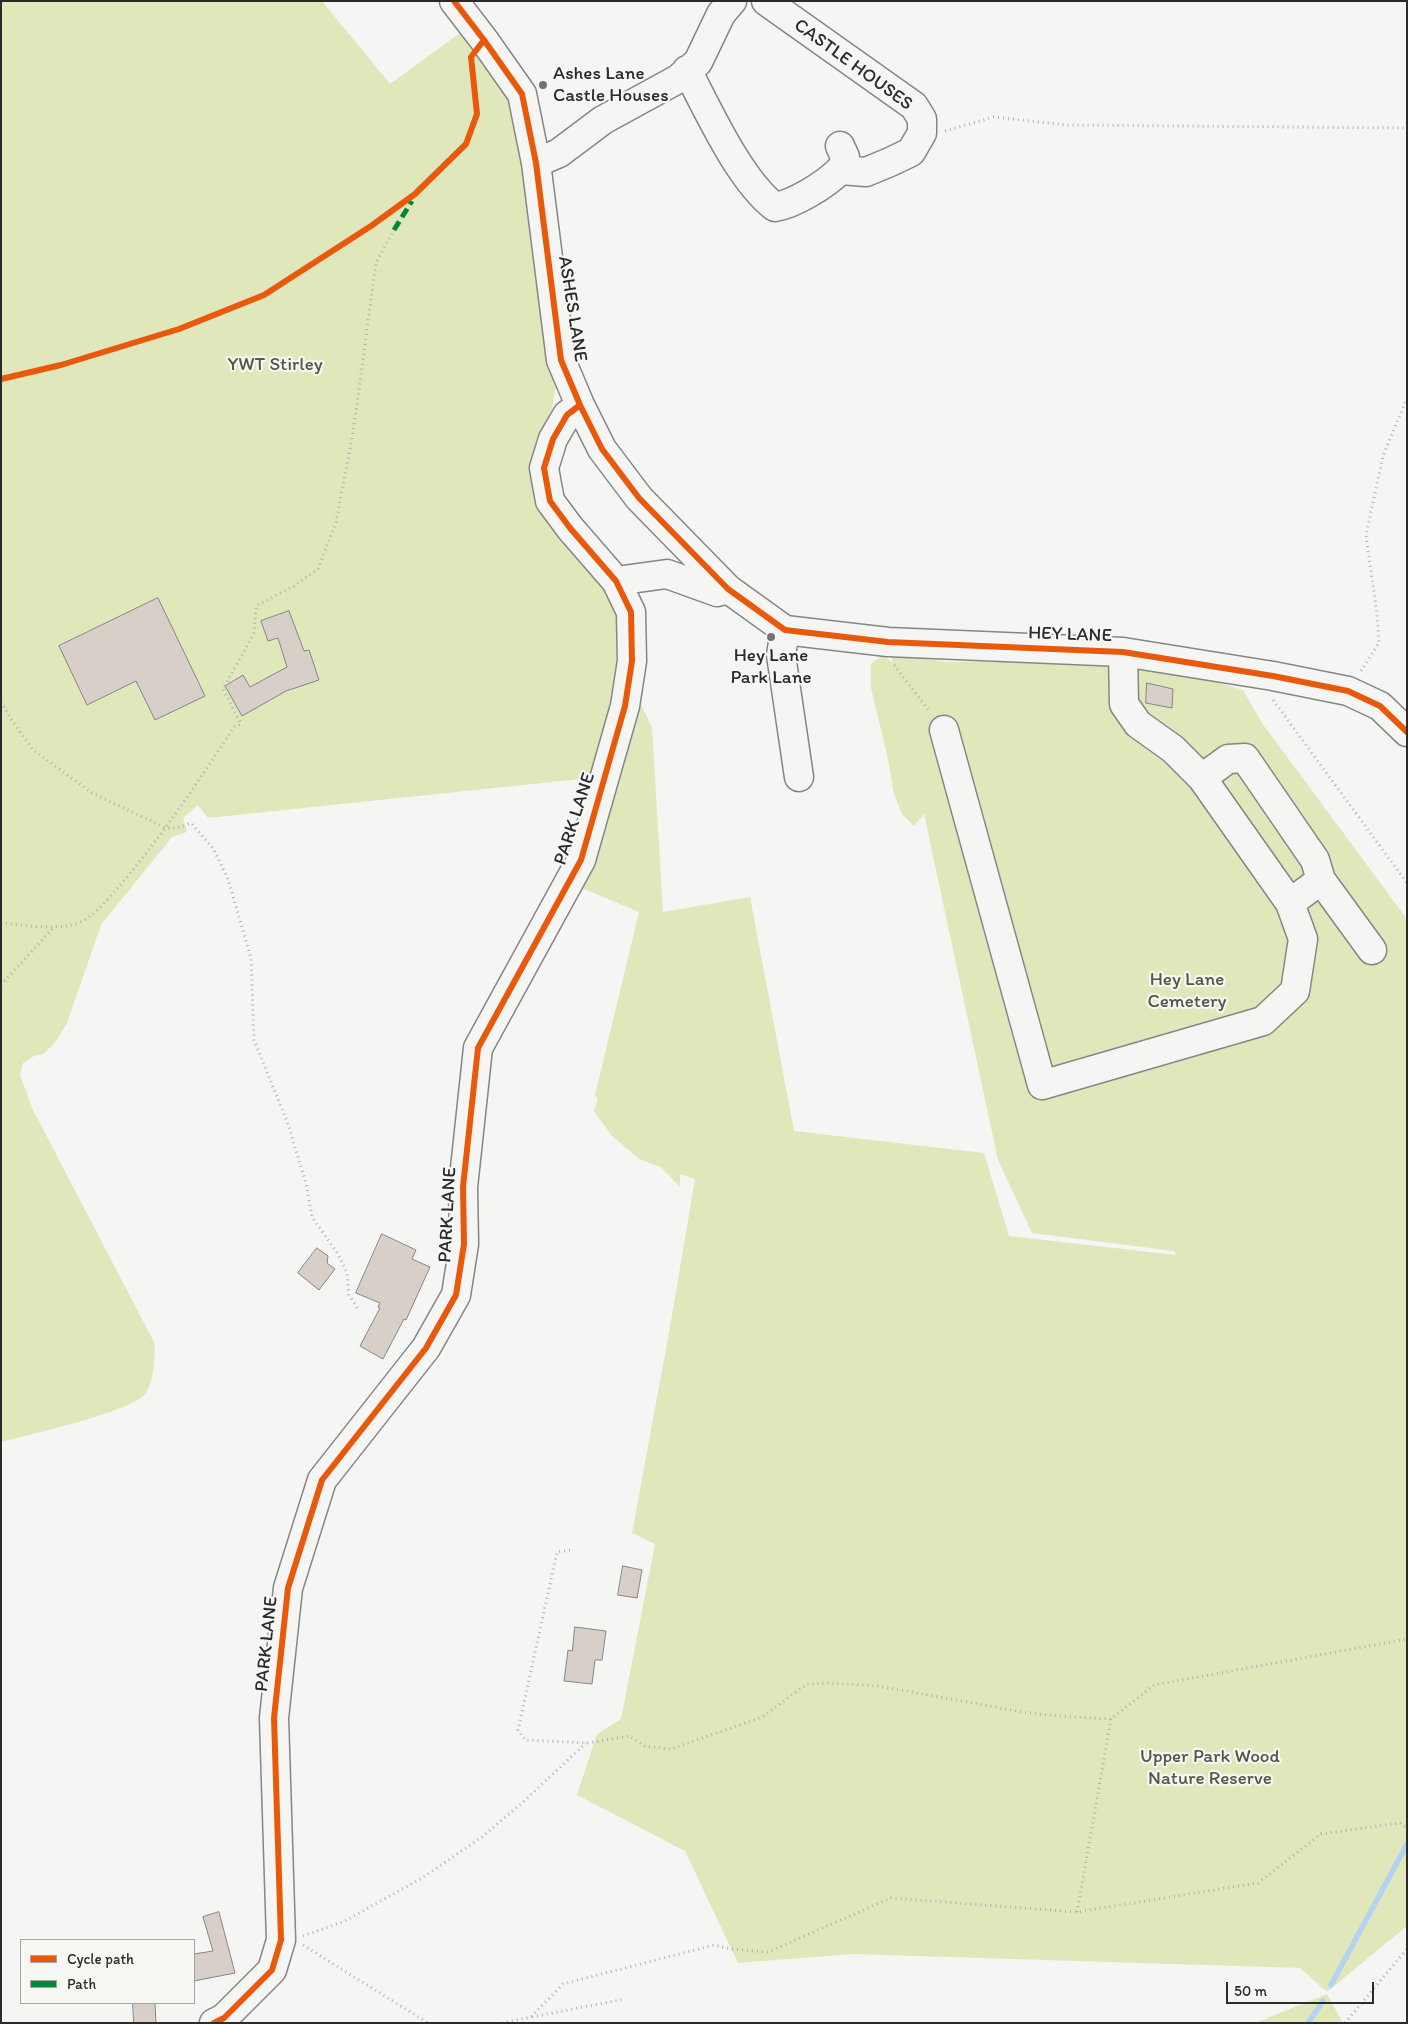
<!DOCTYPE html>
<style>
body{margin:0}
#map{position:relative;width:1408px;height:2024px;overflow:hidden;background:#f5f5f3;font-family:Itim,sans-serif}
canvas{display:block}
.frame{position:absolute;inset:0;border:2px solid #2b2b2b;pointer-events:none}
.legend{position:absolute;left:20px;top:1939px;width:175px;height:65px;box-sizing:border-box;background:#f6f6f2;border:1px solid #a5a5a2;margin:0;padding:6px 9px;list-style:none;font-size:15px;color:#2b2b2b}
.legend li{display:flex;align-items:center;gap:10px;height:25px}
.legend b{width:25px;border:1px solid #a5a5a2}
.scale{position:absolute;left:1226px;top:1982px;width:148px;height:22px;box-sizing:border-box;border:2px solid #2b2b2b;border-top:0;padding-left:6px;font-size:15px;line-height:18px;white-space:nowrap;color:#2b2b2b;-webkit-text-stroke:4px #f6f6f2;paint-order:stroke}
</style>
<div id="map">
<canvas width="1408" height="2024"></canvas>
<div class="frame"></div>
<ul class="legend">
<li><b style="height:6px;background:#e8590c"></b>Cycle path</li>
<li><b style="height:6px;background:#00873e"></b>Path</li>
</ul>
<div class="scale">50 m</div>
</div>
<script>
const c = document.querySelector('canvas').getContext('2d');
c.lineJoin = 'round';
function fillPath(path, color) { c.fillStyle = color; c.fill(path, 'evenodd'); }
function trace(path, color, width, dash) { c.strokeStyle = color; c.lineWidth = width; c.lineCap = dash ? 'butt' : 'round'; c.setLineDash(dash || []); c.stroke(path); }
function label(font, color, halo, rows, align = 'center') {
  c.font = font + ' Itim,sans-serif'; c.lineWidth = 4.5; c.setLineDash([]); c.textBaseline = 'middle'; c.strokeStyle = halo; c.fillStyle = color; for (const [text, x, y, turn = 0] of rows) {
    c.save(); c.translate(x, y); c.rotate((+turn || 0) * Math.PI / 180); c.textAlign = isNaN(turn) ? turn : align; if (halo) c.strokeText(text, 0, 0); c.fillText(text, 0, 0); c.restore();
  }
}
const green = new Path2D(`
 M1,1H322L390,84L464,30L506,91L526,160L558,374L552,409L537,444L531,484L544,516L613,588L626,653L599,777L208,818L198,805L183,818L187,832L172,837L101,925L67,1023L55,1043L43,1054L34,1056L23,1063L20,1075L33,1110L155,1344C154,1360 155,1378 146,1393C134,1411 28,1435 1,1442Z
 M891,654L948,662L1096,660L1148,671L1197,676L1243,690L1262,723L1407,919V1926L1327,1992L1300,1968L853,1954L738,1963L685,1851L577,1795L597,1734L621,1719L655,1544L632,1533L670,1327L695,1179L680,1174V1187L661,1167L639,1159L612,1136L594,1111L598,1098L595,1095L639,912L582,888L638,698L652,728L663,912L750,897L794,1131L984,1153L1009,1236L1176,1255L1174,1251L1032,1233L998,1160L924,814L914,826L902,814L894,794L888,759L871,688V664L883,655L893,663Z
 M1327,1994L1343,2023H1255Z`);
const stream = new Path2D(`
 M1331,1985L1407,1844
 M1308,2023L1323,2001`);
const building = new Path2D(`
 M158,598L205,696L155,720L136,681L87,705L59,646Z
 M289,611L304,651L309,650L319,680L286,691L242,716L225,686L243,675L250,687L287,667L278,638L268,641L261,621Z
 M1147,683L1173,689L1172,708L1146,703Z
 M382,1234L416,1250L412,1259L430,1267L406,1320L404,1319L383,1359L360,1346L380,1308L378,1307L380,1303L356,1293Z
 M317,1248L328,1256L327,1263L335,1269L319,1290L298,1273Z
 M623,1566L642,1570L637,1598L618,1595Z
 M575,1627L606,1631L602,1660H595L592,1684L564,1681L568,1650L572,1651Z
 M219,1912L235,1973L194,1981V1954L213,1951L203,1917Z
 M133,2003H155L156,2023H134Z`);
const path = new Path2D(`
 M945,131L994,117L1067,125L1407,128
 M894,665L930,712
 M1361,671L1379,643L1377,614L1366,535L1383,456L1407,398
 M1273,700L1407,883
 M1,702L11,719L33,750L92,793L166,828H176L191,823L213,848L228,879L251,958L254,1040L288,1124L306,1183L312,1217L338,1254L347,1273L349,1295L358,1309
 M1,923C25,925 55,931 78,923C92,918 105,902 115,891C160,840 197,783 234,727L241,724L223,689L254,633L256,606L294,586L318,569L336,522L353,433L376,263L394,230
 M1,985L55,926
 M570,1550L557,1552L518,1730L525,1740L587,1743L629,1736L645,1746L671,1749L762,1717L807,1684L827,1683L878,1686L1028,1713L1070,1717L1111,1719L1154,1685L1407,1639
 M1077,1912L1111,1719
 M303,1936L345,1921L422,1878L482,1837L522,1803L586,1743
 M303,1945L428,2023
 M532,2017L625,1999
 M502,2023L531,2017L563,1984L714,1945L731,1949L768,1952L891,1898L1077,1912L1258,1883L1321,1834L1400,1823L1407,1828
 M1345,2023L1407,1949`);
const minor = new Path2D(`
 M454,1L484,40L522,94L536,163L561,360L580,405L602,449L639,498L728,589L785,630L888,642L1123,652L1273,676L1348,691L1380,706L1407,732
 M766,1L914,106L922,119V133L911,152L890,162L866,172L841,170
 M687,70C708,110 740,181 775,207C794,204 825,185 839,171C843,168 844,162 845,157L840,146
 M536,163L559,153L603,120L678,79L698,62L721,14L732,1
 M616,581L667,574L717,592L728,589
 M785,630L781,655L799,777
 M1123,652L1124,704L1138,724L1173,749L1202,778L1290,903L1321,880L1315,860L1245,758L1228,759L1202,778
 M944,730L1042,1085L1263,1021L1295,991L1303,939L1290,903
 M1321,880L1372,950
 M214,2023L224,2018L272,1970L281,1940L274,1718L288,1588L322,1480L426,1348L456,1295L464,1244L463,1187L478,1048L581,860L625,706L632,661L631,612L616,581L570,528L550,501L544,468L553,439L567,415L580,405`);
const quiet = new Path2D(`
 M394,230L412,201`);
const cycleway = new Path2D(`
 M454,1L484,40L522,94L536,163L561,360L580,405L602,449L639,498L728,589L785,630L888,642L1123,652L1273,676L1348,691L1380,706L1407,732
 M1,379L61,365L179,329L264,295L371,226L415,194L466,144L477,114L471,57L484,40
 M214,2023L224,2018L272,1970L281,1940L274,1718L288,1588L322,1480L426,1348L456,1295L464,1244L463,1187L478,1048L581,860L625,706L632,661L631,612L616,581L570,528L550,501L544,468L553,439L567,415L580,405`);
const markers = [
 [543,85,5,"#727271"],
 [771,637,5,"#727271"]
];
const streetNames = [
 ["CASTLE HOUSES",853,65,36],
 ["ASHES LANE",572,309,81],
 ["HEY LANE",1070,635,2],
 ["PARK LANE",575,819,-72],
 ["PARK LANE",448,1215,-87],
 ["PARK LANE",267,1644,-84]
];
const poiNames = [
 ["Ashes Lane",553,74],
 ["Castle Houses",553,96],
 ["Hey Lane",771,656,"center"],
 ["Park Lane",771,678,"center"]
];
const parkNames = [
 ["YWT Stirley",275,365],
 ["Hey Lane",1187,980],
 ["Cemetery",1187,1002],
 ["Upper Park Wood",1210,1757],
 ["Nature Reserve",1210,1779]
];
fillPath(green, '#e0e7bb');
trace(stream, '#b3d3f2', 5.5);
fillPath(building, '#d9cfc9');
trace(building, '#868685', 1);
trace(minor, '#868685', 31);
trace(path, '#b0b0af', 3, [1, 4]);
trace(minor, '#f5f5f3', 28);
trace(quiet, '#00873e', 5, [10, 5]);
trace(cycleway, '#e8590c', 6);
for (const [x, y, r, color] of markers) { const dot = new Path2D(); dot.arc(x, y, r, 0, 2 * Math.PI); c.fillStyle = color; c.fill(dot); trace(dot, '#f6f6f2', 2); }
label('19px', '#2b2b2b', '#f6f6f2', streetNames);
label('19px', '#2b2b2b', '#f6f6f2', poiNames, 'left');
label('19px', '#545744', '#f6f6f2', parkNames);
</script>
